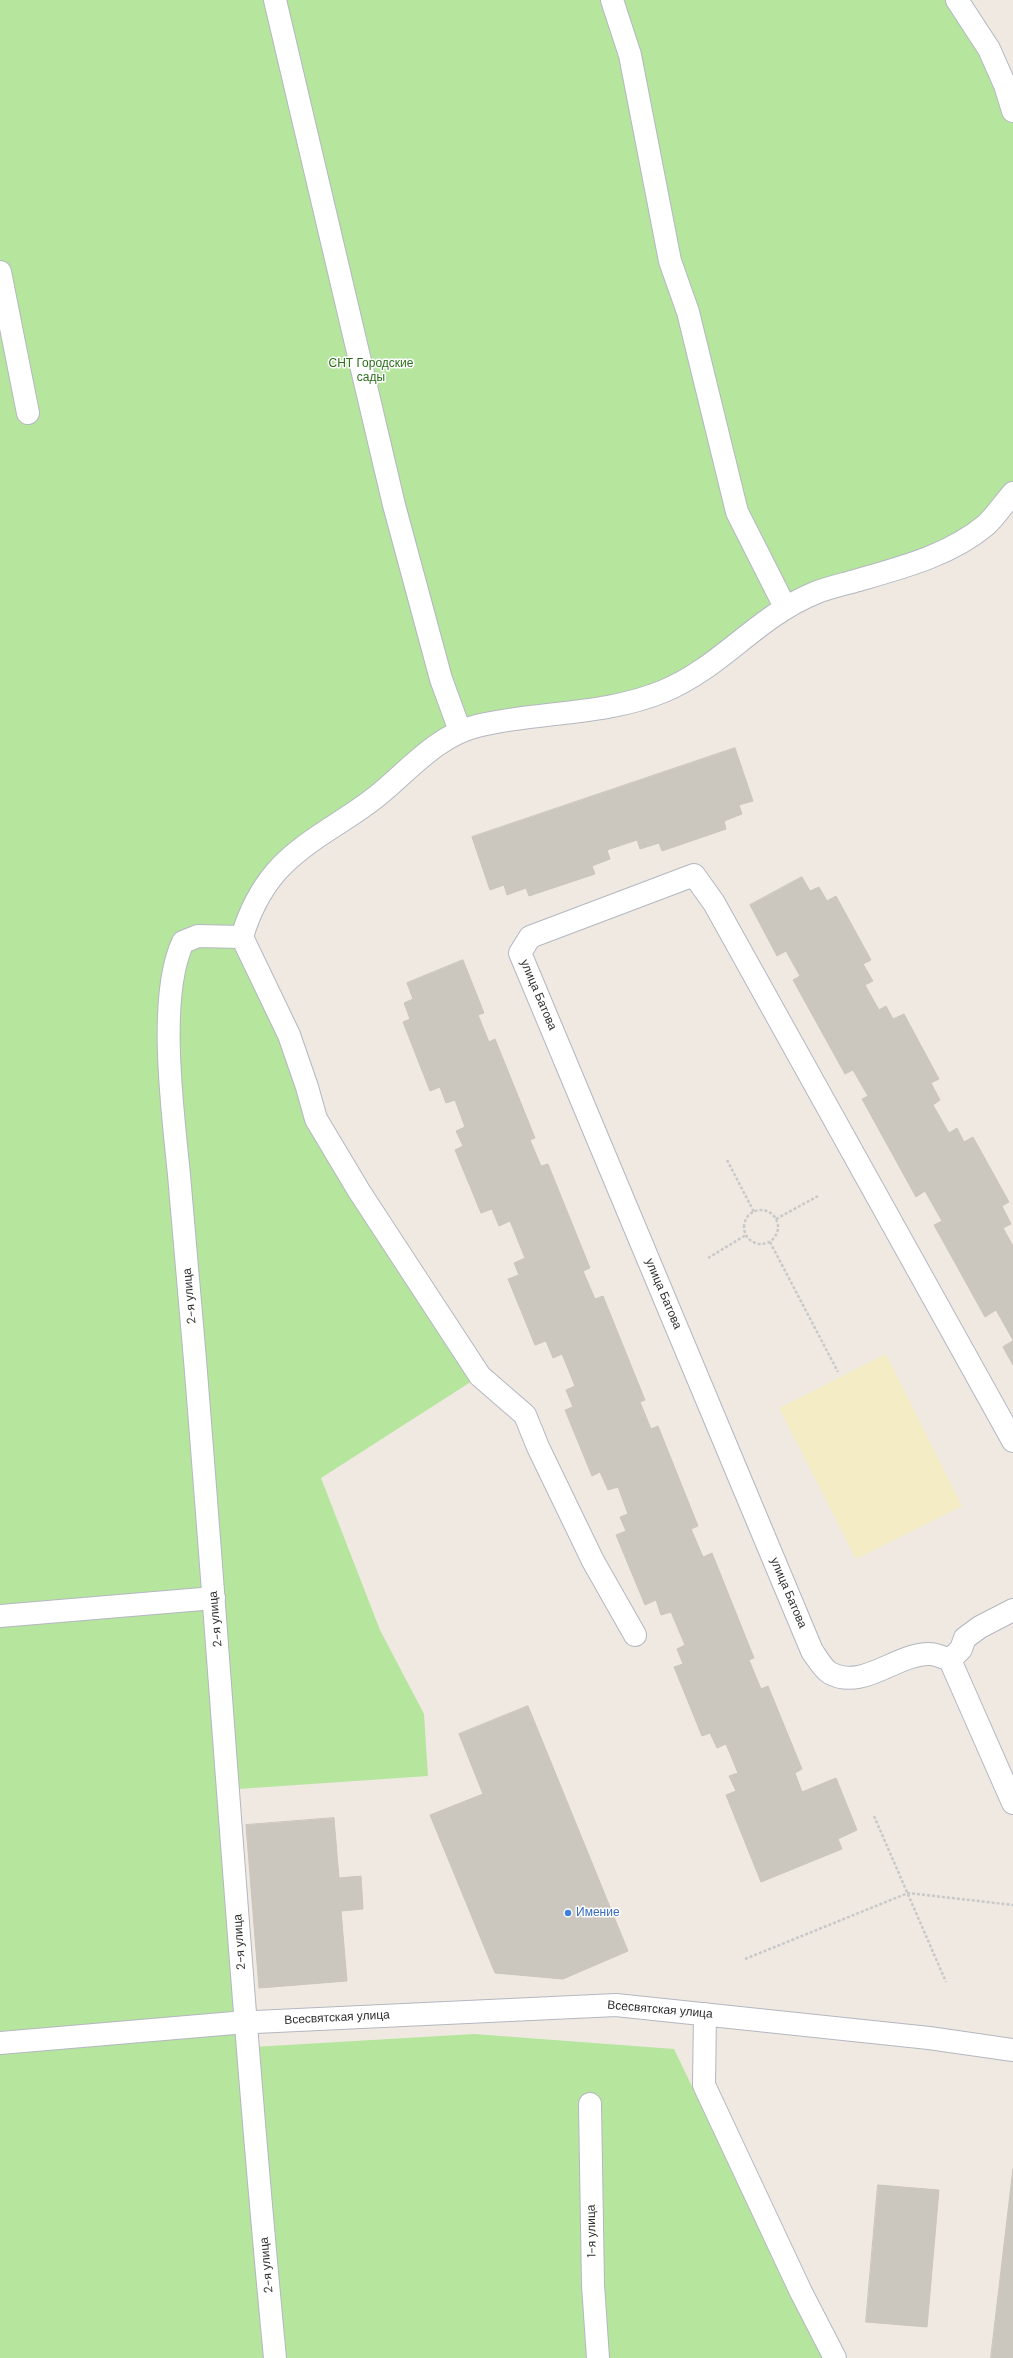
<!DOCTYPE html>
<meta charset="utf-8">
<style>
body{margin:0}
canvas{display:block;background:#efe9e1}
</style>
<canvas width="1013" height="2358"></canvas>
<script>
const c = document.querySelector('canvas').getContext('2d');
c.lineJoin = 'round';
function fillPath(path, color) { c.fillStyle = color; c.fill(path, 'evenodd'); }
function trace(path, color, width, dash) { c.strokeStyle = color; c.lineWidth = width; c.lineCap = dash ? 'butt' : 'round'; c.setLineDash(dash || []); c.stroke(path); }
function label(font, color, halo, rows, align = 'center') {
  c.font = font + ' "DM Sans",sans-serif'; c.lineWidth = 3; c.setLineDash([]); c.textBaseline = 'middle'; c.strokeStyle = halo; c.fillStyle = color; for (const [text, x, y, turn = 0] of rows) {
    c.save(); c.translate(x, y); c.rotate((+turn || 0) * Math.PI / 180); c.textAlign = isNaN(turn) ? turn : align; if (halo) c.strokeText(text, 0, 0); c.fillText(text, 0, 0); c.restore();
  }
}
const green = new Path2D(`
 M0,0H957L1013,111V493L987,524L817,592L666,690L477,726L293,854L242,937L307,1087L480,1376L321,1478L380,1630L424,1714L428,1776L238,1789L253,2047L474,2034L674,2049L823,2358H0Z`);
const sand = new Path2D(`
 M886,1354L962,1506L856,1559L779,1408Z`);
const building = new Path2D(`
 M735,748L753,801L739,805L742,814L724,821L726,829L662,851L659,843L640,849L637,840L607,850L610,859L592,866L595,874L529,896L526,888L507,895L504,885L490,890L472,837Z
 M802,877L810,891L819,887L827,901L836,896L871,960L863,964L873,981L865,985L879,1010L886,1006L893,1019L904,1014L939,1079L931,1083L940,1100L933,1105L949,1133L957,1128L964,1142L973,1137L1009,1202L1002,1206L1011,1224L1003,1228L1013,1246V1340L996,1310L985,1317L934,1225L942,1221L925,1191L916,1197L862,1099L868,1096L853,1070L845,1074L793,980L800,976L786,951L777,956L750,905Z
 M463,960L484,1013L478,1015L489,1042L495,1039L535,1138L530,1140L541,1166L548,1164L590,1268L583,1271L595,1299L603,1296L645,1400L640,1402L651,1429L658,1426L698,1526L691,1529L703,1557L712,1553L754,1658L749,1660L761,1689L768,1686L802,1769L795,1773L802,1792L836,1778L857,1830L838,1839L842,1849L761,1882L726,1795L736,1791L729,1776L738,1773L726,1744L717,1748L710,1733L702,1736L674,1667L683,1664L677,1649L685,1645L671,1612L661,1615L656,1600L645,1605L616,1535L626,1531L620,1517L628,1514L618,1487L608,1490L600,1472L592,1476L565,1410L573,1407L566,1390L575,1386L562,1354L553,1358L546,1341L535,1345L508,1279L519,1275L514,1263L525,1258L510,1221L499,1226L492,1209L481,1213L455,1150L463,1146L456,1131L465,1127L455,1100L446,1103L440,1087L430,1091L403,1022L410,1019L404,1003L413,999L407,983Z
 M1013,1341V1365L1003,1347Z
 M528,1706L628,1951L563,1979L495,1973L430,1815L483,1794L459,1734Z
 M334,1818L339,1878L361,1876L363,1909L341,1911L347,1981L259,1988L246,1825Z
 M1013,2169V2358H991Z
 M878,2185L939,2190L927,2327L866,2322Z`);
const path = new Path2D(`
 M727,1160L754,1212
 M744 1227a17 17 0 1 1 34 0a17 17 0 1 1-34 0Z
 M776,1219L818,1196
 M770,1242L838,1372
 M708,1258L746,1235
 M874,1816L946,1982
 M745,1959L908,1893L1013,1905`);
const minor = new Path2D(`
 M275,0L394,505L441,679L460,731
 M612,0L630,55L670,261L688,312L737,512L785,607
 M957,0L989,49L1005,85L1013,111
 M0,272L28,413
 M242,937L198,936L183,942C157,997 173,1113 179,1175C184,1237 190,1298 195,1360C222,1693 243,2026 275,2358
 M1013,1610L980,1627L965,1638L961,1649L950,1660L1013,1803
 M0,1616L214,1598
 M635,1635L593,1561L538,1447L525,1415L480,1376L359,1191L316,1119L307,1087L289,1035L242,937C249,913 259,892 276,872C302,842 341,824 372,800C405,775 435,736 477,726C539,711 604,716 664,691C720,668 758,616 815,593C827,588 841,585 855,581C900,568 949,556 986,525C996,516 1004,503 1013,493
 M950,1660C944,1658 936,1654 930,1654C897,1653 863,1691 830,1673C823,1669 817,1658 812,1651L520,953L530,937L694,875L714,903L1013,1441
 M705,2014L704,2085L801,2292L835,2358
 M0,2043L234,2023L616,2005L929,2038L1013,2050
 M590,2104L593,2285L598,2358`);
const markers = [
 [568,1913,4,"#3f7fe0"]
];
const parkNames = [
 ["СНТ Городские",371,364],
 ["сады",371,378]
];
const streetNames = [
 ["улица Батова",538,995,67],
 ["улица Батова",663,1294,67],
 ["2-я улица",190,1296,-95],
 ["улица Батова",788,1593,67],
 ["2-я улица",216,1619,-95],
 ["2-я улица",240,1942,-94],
 ["Всесвятская улица",660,2010,5],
 ["Всесвятская улица",337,2018,-3],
 ["1-я улица",592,2231,-91],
 ["2-я улица",267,2265,-95]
];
const shopNames = [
 ["Имение",576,1913]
];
fillPath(green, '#b6e59e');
fillPath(sand, '#f3ecc5');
fillPath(building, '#cbc7bf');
trace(building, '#cbc5ba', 1);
trace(minor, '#b4b7c1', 24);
trace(path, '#c9c9c9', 2.5, [3, 2]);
trace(minor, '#fff', 22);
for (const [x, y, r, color] of markers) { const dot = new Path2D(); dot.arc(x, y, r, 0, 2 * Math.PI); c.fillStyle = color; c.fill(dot); trace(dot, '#fff', 1.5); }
label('12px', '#2c6e1b', '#fff', parkNames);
label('12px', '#2e2e2e', '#fff', streetNames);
label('12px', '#366cbe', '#fff', shopNames, 'left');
</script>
